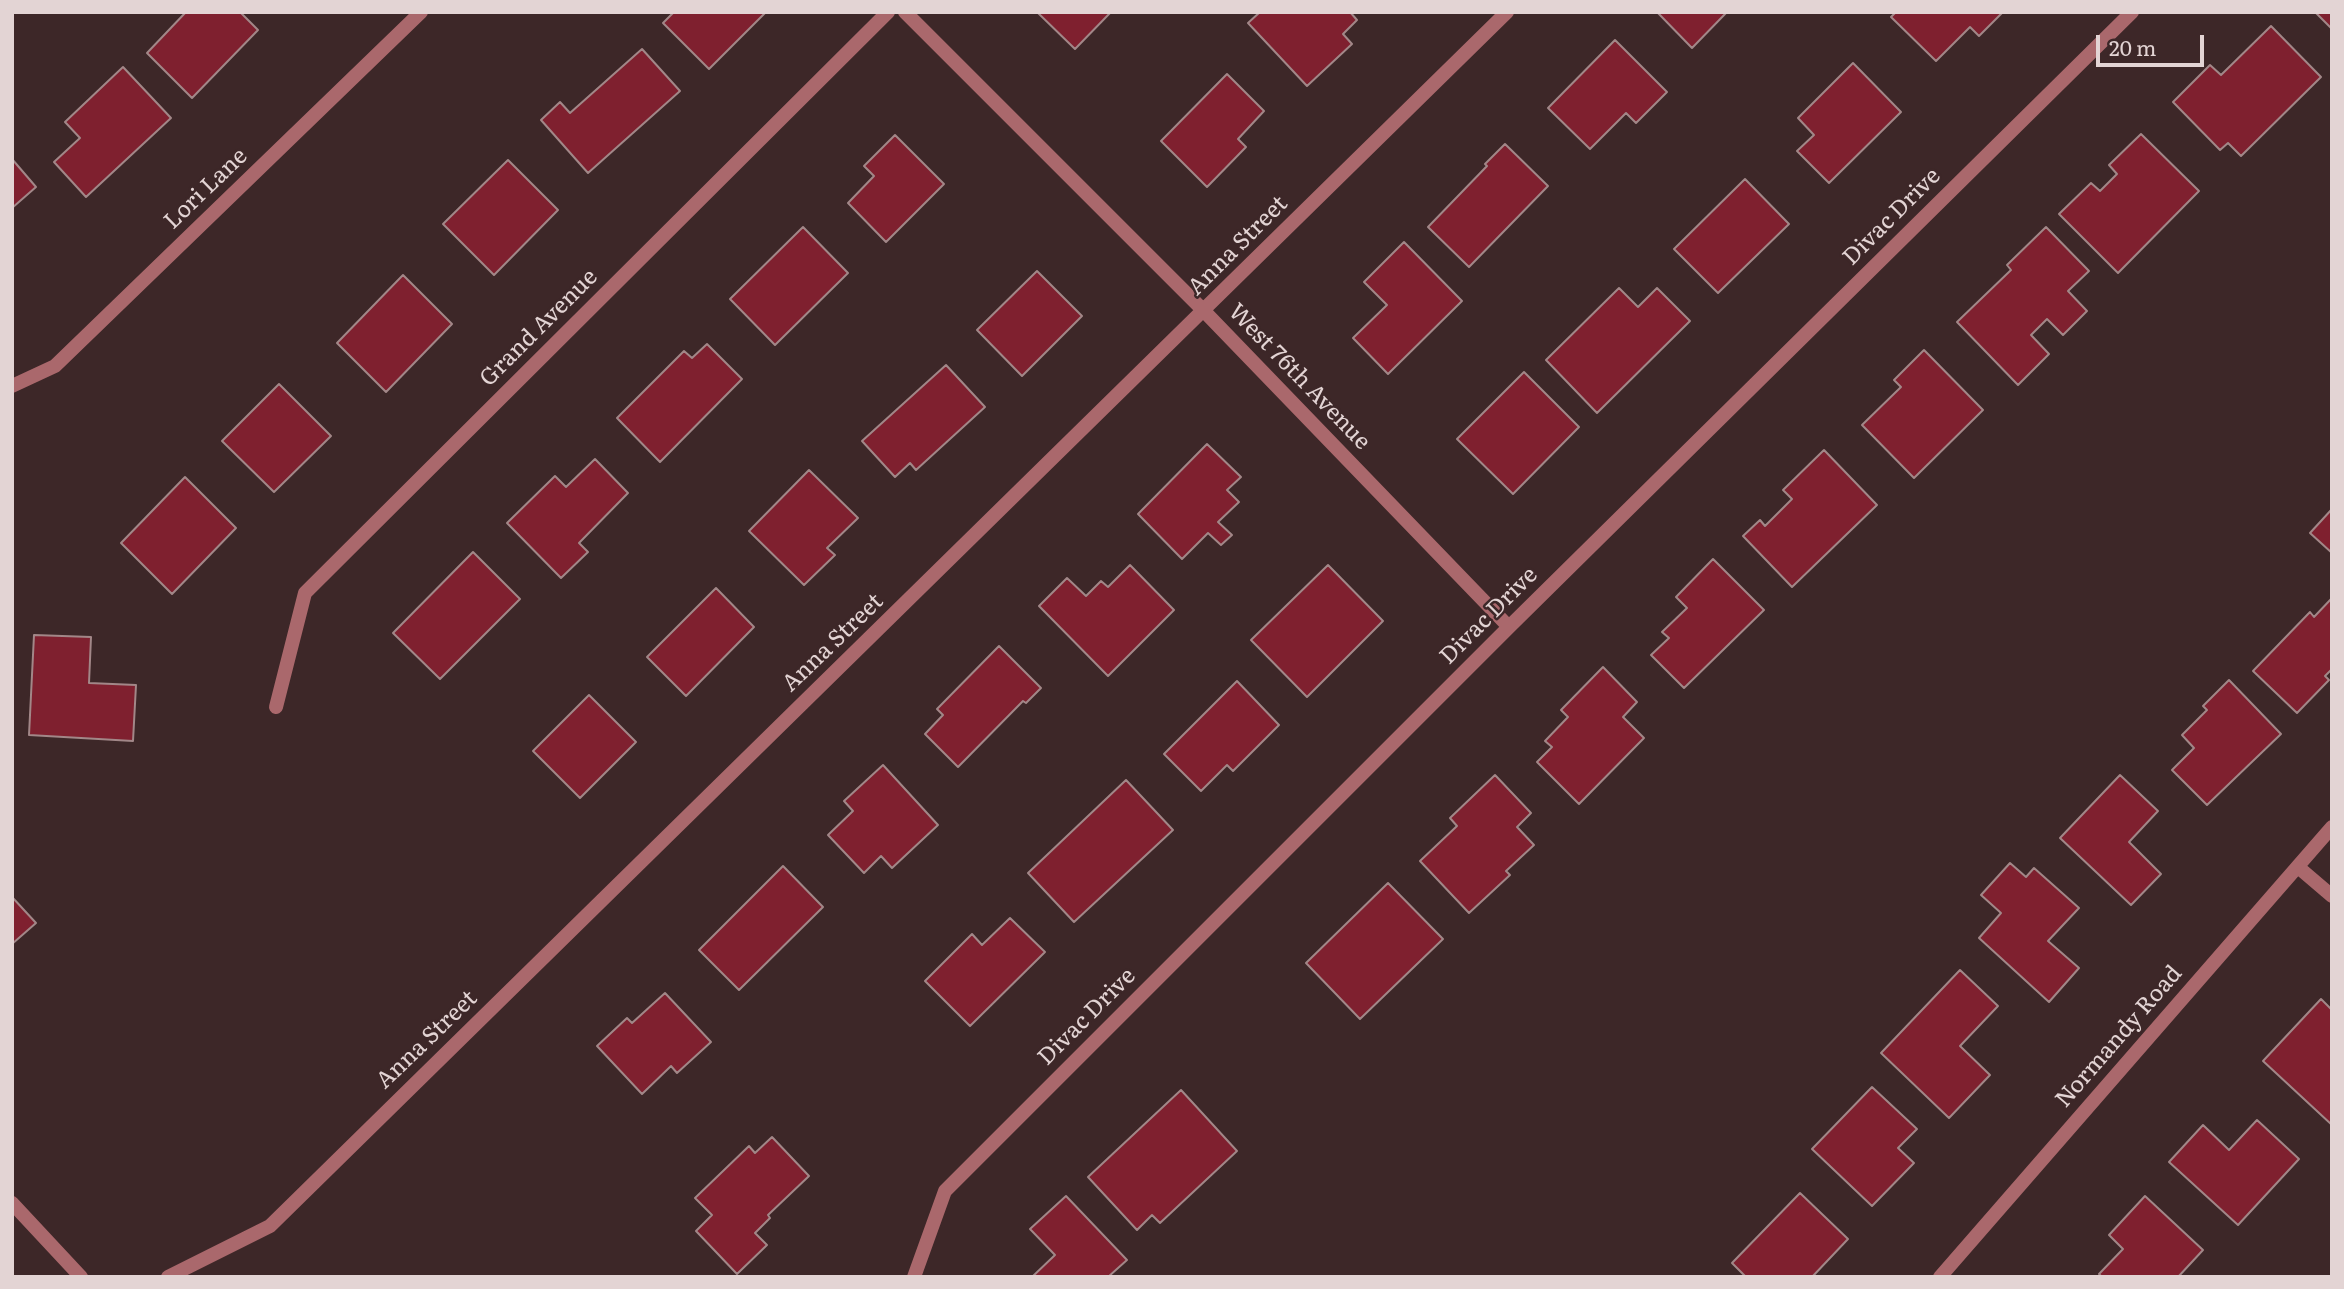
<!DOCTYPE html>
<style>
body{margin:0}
#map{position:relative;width:2344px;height:1289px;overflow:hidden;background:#3d2728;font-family:Literata,serif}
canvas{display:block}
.frame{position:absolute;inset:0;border:14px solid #e3d4d4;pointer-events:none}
.scale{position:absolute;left:2096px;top:35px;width:108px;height:32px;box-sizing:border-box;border:4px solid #e3d4d4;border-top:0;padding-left:9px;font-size:21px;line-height:24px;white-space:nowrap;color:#e3d4d4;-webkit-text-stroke:5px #3d2728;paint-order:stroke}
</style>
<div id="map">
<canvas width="2344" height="1289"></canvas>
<div class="frame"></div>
<div class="scale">20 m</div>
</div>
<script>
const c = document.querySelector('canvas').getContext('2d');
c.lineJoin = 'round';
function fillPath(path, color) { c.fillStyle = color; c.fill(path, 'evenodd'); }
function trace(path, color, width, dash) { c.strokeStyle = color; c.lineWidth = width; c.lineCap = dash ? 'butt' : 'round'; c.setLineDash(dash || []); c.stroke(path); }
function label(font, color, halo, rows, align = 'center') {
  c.font = font + ' Literata,serif'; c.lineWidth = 5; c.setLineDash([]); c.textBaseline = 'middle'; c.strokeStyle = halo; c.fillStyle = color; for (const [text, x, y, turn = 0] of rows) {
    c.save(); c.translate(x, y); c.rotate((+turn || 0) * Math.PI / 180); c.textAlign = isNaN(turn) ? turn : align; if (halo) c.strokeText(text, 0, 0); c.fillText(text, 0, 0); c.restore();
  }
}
const building = new Path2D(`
 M186,12H240L258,30L192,98L147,53Z
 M674,12H766L709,69L663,23Z
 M1037,12H1111L1075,49Z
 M1260,12H1350L1357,20L1343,34L1352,44L1307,86L1248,23Z
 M1657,12H1727L1692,48Z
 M1896,12H2003L1979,36L1970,27L1936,61L1891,17Z
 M2315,12H2332V29Z
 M2271,26L2321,77L2241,156L2228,143L2220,150L2173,102L2210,65L2221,75Z
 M1615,40L1667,92L1636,123L1626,113L1590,149L1548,108Z
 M642,49L680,91L588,173L541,120L560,102L570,113Z
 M1853,63L1901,112L1829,183L1797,151L1814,135L1798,118Z
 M123,67L171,118L86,197L54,162L80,138L65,122Z
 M1227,74L1264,111L1238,139L1246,147L1207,187L1161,141Z
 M2141,134L2199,191L2118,273L2059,214L2091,183L2100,191L2117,174L2109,165Z
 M895,135L944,184L886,242L848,203L874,176L864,166Z
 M1505,144L1548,186L1469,267L1428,227L1487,166L1485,164Z
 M12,159L36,187L12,208Z
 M508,160L558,210L494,275L443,224Z
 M1745,179L1789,224L1718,293L1674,249Z
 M803,227L848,273L775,345L730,299Z
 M2046,227L2089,271L2068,291L2087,311L2063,335L2047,319L2031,335L2049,354L2018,385L1957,322L2011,270L2007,265Z
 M1404,242L1462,301L1388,374L1353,338L1387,305L1364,282Z
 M1037,271L1082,316L1022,376L977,330Z
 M403,275L452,324L386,392L337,343Z
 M1619,288L1638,307L1657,288L1690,321L1597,413L1546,360Z
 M707,344L742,379L660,462L617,418L684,351L692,358Z
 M1924,350L1983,410L1914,478L1862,425L1901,387L1894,380Z
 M946,365L985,407L916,470L910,463L895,477L862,441Z
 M1524,372L1579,427L1513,494L1457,439Z
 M279,384L331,436L274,492L222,441Z
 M1207,444L1241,477L1227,490L1239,502L1218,522L1232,535L1221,545L1208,533L1182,559L1138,514Z
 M1824,450L1877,505L1792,587L1743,536L1760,520L1765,526L1792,499L1783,490Z
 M595,459L628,493L579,543L588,552L561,578L507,523L555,476L566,487Z
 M809,470L858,518L827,548L835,555L804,585L749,531Z
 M185,477L236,528L172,594L121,543Z
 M2332,509V553L2310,533Z
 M473,552L520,599L440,679L393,633Z
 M1713,559L1764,610L1684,688L1651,655L1669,638L1662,632L1687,608L1676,597Z
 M1130,565L1174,610L1108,676L1039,606L1067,578L1086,596L1101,581L1108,587Z
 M1328,565L1383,621L1307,697L1251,640Z
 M716,588L754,627L686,696L647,657Z
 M2332,598V669L2325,676L2329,680L2297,713L2253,671L2310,612L2314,617Z
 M34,635L91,637L89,683L136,685L133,741L29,735Z
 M999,646L1041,688L1026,703L1023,701L958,767L925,734L943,715L937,709Z
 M1603,667L1637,702L1623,717L1644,738L1579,804L1537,762L1552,747L1545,741L1568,717L1561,710Z
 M2229,680L2281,734L2207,805L2172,770L2194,748L2182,735L2207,710L2203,706Z
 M1237,681L1279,725L1233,771L1227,765L1201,791L1164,754Z
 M589,695L636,742L580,798L533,751Z
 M883,765L938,825L892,868L881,856L864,873L828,835L853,811L844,801Z
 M1495,775L1531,813L1517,827L1534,845L1506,871L1510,875L1469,913L1420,861L1457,826L1450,818Z
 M2120,775L2158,811L2129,842L2161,874L2131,905L2060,838Z
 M1126,780L1173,830L1074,922L1028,873Z
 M2010,863L2026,877L2034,868L2079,908L2048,941L2079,968L2049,1002L1979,938L2001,913L1981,895Z
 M783,866L823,907L739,990L699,950Z
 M1388,883L1443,939L1360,1019L1306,963Z
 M12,897L36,923L12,944Z
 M1010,918L1045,952L970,1026L925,981L972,934L982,945Z
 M1960,970L1998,1006L1960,1046L1990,1075L1949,1118L1881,1053Z
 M665,993L711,1042L677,1073L671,1066L642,1094L597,1046L627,1018L632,1023Z
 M2321,999L2332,1010V1125L2263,1061Z
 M1872,1087L1917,1129L1898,1148L1914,1163L1872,1206L1812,1149Z
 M1181,1090L1237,1151L1160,1223L1152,1215L1137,1230L1088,1177Z
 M2257,1120L2299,1159L2238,1225L2169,1162L2203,1125L2229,1150Z
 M772,1137L809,1176L768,1215L770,1218L755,1233L767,1245L737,1274L696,1231L712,1215L695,1198L749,1146L755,1153Z
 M1800,1193L1848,1239L1812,1277H1746L1732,1263Z
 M1066,1196L1127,1260L1108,1277H1032L1055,1255L1030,1229Z
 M2145,1196L2203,1250L2178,1277H2102L2099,1274L2123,1249L2109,1235Z`);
const street = new Path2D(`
 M905,12L1204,311L1509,627
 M12,386L55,366L421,12
 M276,707L305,593L888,12
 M2298,867L2332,896
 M12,1203L81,1277
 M168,1277L270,1226L1507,12
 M914,1277L945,1191L1509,627L2132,12
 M1940,1277L2332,827`);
const streetNames = [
 ["Lori Lane",206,189,-44],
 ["Divac Drive",1892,217,-45],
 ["Anna Street",1238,246,-45],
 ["Grand Avenue",539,328,-45],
 ["West 76th Avenue",1299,377,46],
 ["Divac Drive",1489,616,-45],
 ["Anna Street",833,643,-44],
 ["Divac Drive",1087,1017,-45],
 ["Normandy Road",2119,1037,-49],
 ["Anna Street",427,1040,-44]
];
fillPath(building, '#7f202f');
trace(building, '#a28788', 2);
trace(street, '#aa686c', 14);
label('23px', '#e3d4d4', '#3d2728', streetNames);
</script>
